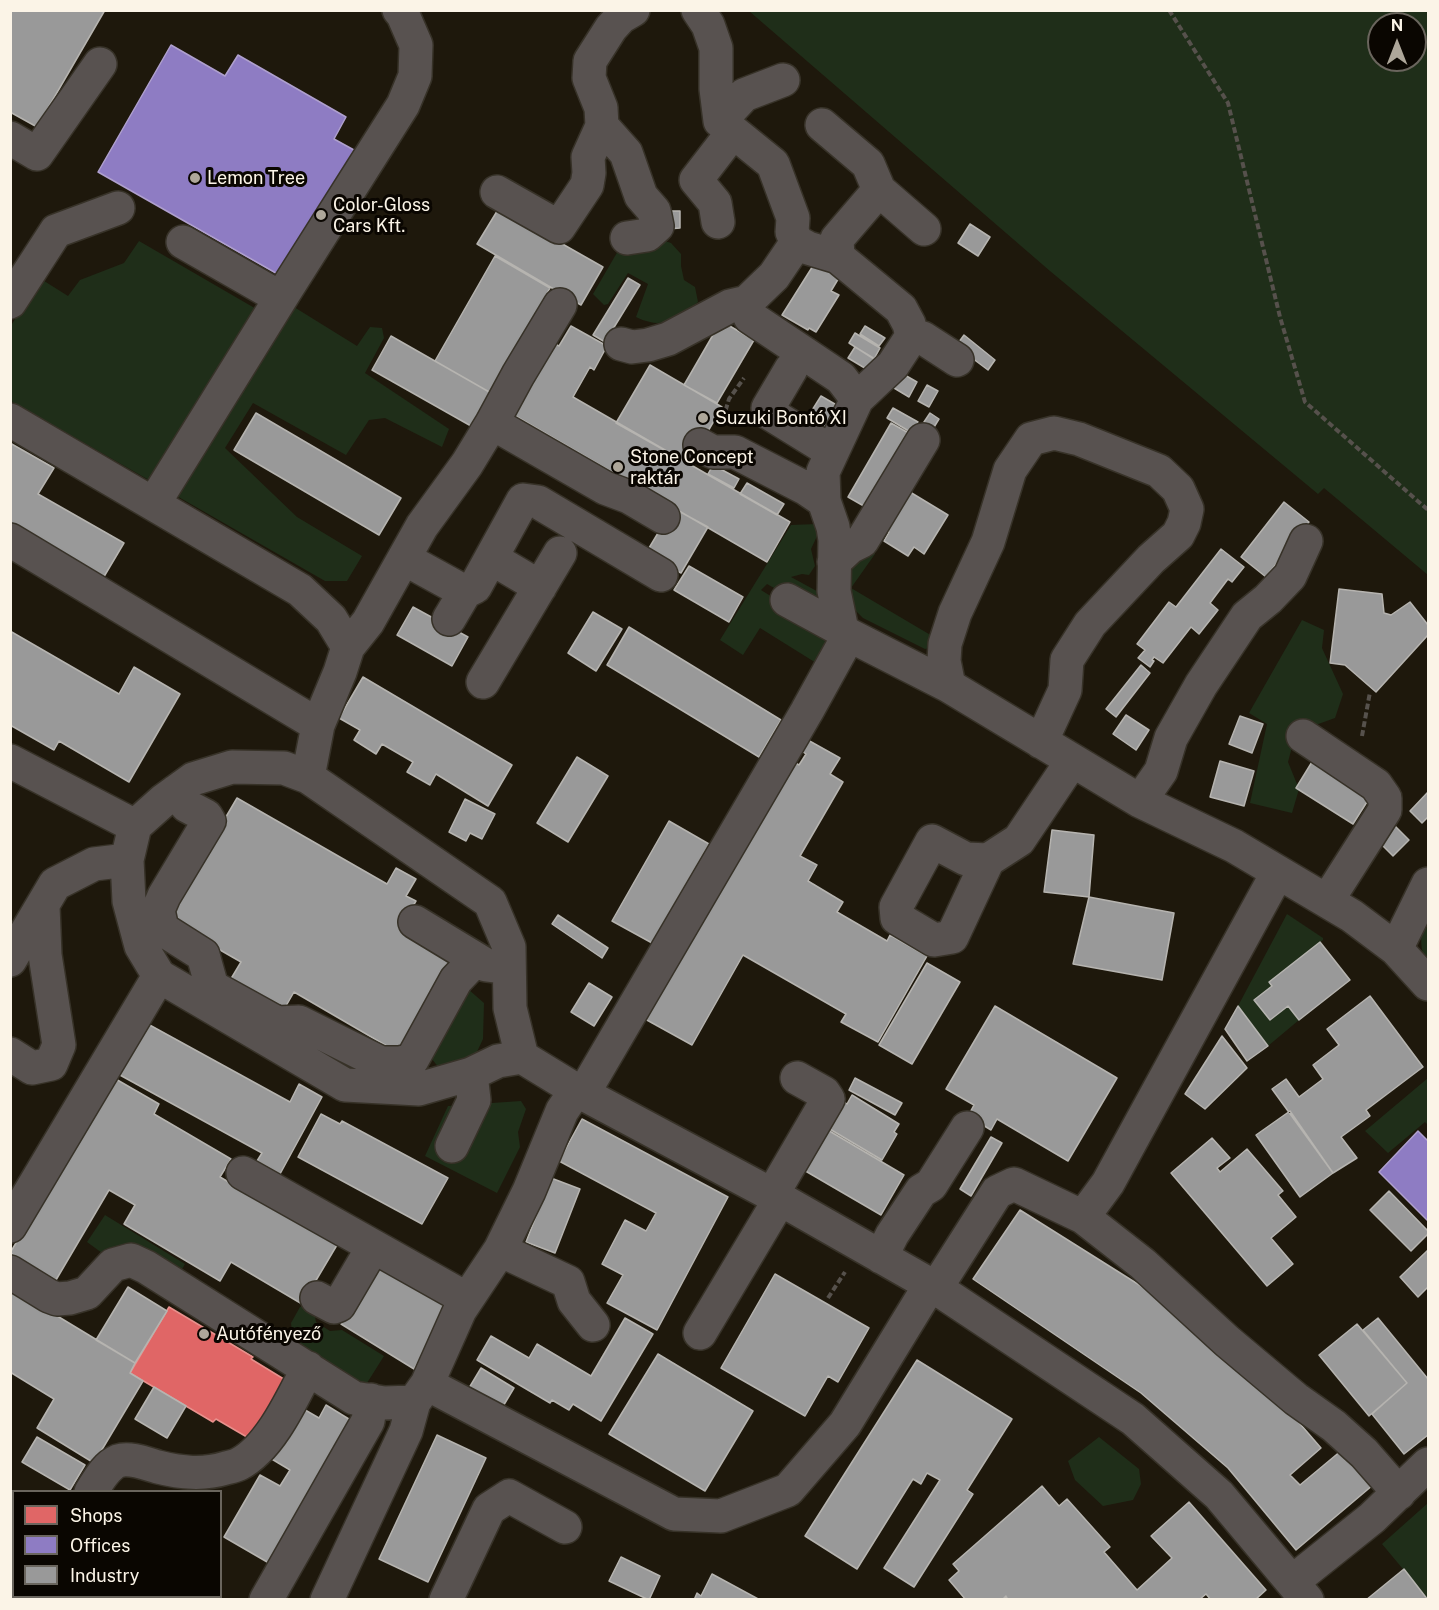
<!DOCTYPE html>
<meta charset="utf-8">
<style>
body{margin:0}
#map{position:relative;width:1439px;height:1610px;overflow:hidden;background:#1e180c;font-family:"Public Sans",sans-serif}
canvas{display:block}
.frame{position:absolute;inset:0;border:12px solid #fbf4e7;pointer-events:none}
.legend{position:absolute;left:12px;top:1490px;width:210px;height:108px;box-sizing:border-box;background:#0a0601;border:2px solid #6a655d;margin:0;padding:8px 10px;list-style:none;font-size:18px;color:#fbf4e7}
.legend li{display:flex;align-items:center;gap:12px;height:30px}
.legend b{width:30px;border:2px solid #6a655d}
.north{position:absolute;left:1367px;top:12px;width:60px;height:60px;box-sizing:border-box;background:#0a0601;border:2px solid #6a655d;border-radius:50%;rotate:0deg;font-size:16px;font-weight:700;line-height:24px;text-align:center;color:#fbf4e7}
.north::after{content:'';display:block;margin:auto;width:21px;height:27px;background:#aea79a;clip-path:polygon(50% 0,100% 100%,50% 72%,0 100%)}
</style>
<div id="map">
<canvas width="1439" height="1610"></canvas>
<div class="frame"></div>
<ul class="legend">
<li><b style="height:16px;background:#e06666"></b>Shops</li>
<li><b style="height:16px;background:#8e7cc3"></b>Offices</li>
<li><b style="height:16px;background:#999"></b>Industry</li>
</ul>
<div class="north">N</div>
</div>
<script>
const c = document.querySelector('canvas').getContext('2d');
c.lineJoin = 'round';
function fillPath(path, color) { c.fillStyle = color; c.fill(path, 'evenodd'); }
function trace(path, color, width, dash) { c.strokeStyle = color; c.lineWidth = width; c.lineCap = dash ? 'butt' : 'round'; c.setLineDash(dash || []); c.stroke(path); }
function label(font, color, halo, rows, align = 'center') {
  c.font = font + ' "Public Sans",sans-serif'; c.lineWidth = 6; c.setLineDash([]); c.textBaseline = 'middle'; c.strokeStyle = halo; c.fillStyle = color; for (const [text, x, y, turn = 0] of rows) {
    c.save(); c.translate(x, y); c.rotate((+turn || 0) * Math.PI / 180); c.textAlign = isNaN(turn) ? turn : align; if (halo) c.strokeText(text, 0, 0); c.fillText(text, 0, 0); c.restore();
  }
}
const green = new Path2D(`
 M749,11H1428V575L1324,488L1318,494L1050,271ZM1379,24H1415V60H1379Z
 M662,240L671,243L681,254V266L684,280L695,287L698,302C686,312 667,327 650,322C645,321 640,319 636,317L648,284L628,273L608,304L604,305L593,294L622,244Z
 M139,241L258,310L294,307L357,346L370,327L382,328L384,338L365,373L449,429L442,447L385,418L369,420L346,455L253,403L225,448L297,517L362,556L347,581H325L11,401L10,327L41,279L68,296L80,280L124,263Z
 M817,524L818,534L811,549L815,566L809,575L802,574L791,577L824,595L817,612L767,584L761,590L836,637L821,666L760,628L743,655L720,640L791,525Z
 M872,551L875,554L851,588L939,640L934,647L925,649L863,618L855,610L847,594L852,558Z
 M1302,620L1324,630L1322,648L1343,694L1335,718L1296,732L1288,762L1299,789L1292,813L1250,803L1267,724L1249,713Z
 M1287,914L1323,938V940L1270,982L1272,986L1254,1000L1270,1020L1288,1006L1299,1020L1268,1046L1238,1006Z
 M1423,926L1428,929V969C1422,954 1419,942 1423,926Z
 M468,989L484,1003L483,1039L475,1056L440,1069L431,1058Z
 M1428,1078V1125L1425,1122L1388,1153L1365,1131Z
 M521,1101L526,1109L518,1132L520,1147L497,1193L425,1156L448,1106Z
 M105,1215L185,1264L181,1271L112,1249L102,1253L87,1242Z
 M312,1301L316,1322L330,1331L342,1330L384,1356L367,1383L358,1384L308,1359L293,1340L291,1323L300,1307Z
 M1099,1437L1139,1469L1141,1484L1133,1500L1103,1506L1075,1480L1068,1461Z
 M1428,1503V1599L1382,1544Z`);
const shops = new Path2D(`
 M169,1307L253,1357L251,1359L287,1381L252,1440L216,1419L213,1422L130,1373Z`);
const offices = new Path2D(`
 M171,45L225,76L238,55L346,117L334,139L354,150L281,276L98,172Z
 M1418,1131L1428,1141V1221L1379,1172Z`);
const industry = new Path2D(`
 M10,10H105L37,127L10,112Z
 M499,208L603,267L581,305L477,244Z
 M668,211H680V228L668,229Z
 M970,224L990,237L978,256L958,243Z
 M495,256L550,288L491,393L435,361Z
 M816,261L840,276L831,291L839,295L816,332L809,328L808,330L782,315Z
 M628,278L640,285L605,342L593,335Z
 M721,321L754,340L717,403L684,385Z
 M571,326L607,346L594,370L590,367L573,397L790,522L767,562L512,414L553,343L559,346Z
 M865,326L885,338L879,346L860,334Z
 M855,333L880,348L874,359L849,343Z
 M964,335L995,360L988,370L956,346Z
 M391,336L491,393L471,426L372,370Z
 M855,347L880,362L873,373L848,358Z
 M650,365L722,407L689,464L616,423Z
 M903,374L917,382L909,397L894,388Z
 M927,385L938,391L929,407L918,401Z
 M821,396L840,407L823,435L804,423Z
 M893,408L918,422L912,433L887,418Z
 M256,413L401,498L379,535L234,450Z
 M930,413L939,419L928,437L918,431Z
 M891,423L912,435L869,509L848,497Z
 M10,443L54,468L38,494L124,543L102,580L10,528Z
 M713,465L739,479L734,488L708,474Z
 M747,483L784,504L777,515L740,494Z
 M910,492L948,515L924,554L914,547L908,556L884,541L889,532L886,530Z
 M1284,502L1309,522L1266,577L1241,557Z
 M673,508L708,527L681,573L646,553Z
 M1221,549L1244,567L1232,582L1228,579L1210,603L1218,610L1199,634L1191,627L1163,663L1154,657L1152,660L1154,661L1150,667L1138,658L1145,650L1137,644L1169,602L1176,607Z
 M689,566L743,597L729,622L674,590Z
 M1339,589L1382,594L1384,613L1391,615L1410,602L1428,625V635L1376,692L1345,665L1330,663Z
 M413,607L468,637L452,666L397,635Z
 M593,612L622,629L596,671L568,653Z
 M629,627L781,720L759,757L607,665Z
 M10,631L119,694L134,667L180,694L129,782L59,741L54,750L10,725Z
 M1141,665L1150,673L1116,717L1106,709Z
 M363,677L512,765L488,806L436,774L430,785L407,772L413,762L382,744L376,754L354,740L360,730L339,718Z
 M1126,715L1149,730L1136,750L1113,734Z
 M1240,716L1263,724L1252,753L1229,744Z
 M806,739L840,758L830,774L843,782L800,856L817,865L808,881L843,902L837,912L887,941L890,935L927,956L878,1042L841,1022L846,1014L743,955L692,1045L645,1019L790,760L799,765L806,754L800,750Z
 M577,757L608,776L568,842L537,823Z
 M1315,757L1372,794L1353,824L1296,788Z
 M1220,761L1254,771L1244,806L1210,797Z
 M1428,792V817L1422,823L1410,811Z
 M237,798L387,884L396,868L416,879L406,896L416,901L400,928L459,962L404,1056L294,992L279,1018L226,987L241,962L166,919Z
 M465,799L495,814L482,839L470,833L466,841L449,832Z
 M1389,820L1409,840L1393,856L1373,836Z
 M669,821L709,844L652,943L612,921Z
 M1052,830L1094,835L1089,897L1044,892Z
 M1089,897L1174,913L1162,980L1073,964Z
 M558,915L608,948L602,958L552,924Z
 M1320,942L1350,980L1299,1020L1288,1006L1270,1020L1254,1000L1272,986L1269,982Z
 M927,963L960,982L912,1064L879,1045Z
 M589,983L612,997L594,1026L571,1012Z
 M1370,996L1423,1067L1366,1110L1370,1116L1341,1137L1357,1158L1333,1173L1272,1089L1286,1079L1299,1097L1323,1079L1313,1065L1339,1045L1327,1029Z
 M995,1006L1117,1078L1068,1161L997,1119L991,1130L968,1116L974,1105L946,1089Z
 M1238,1006L1268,1046L1247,1061L1225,1029Z
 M146,1023L290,1102L299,1084L322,1097L280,1174L257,1161L262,1153L118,1074Z
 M1222,1036L1247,1068L1205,1109L1185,1094Z
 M114,1078L159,1104L154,1114L231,1159L220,1177L337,1245L302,1304L231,1262L220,1281L124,1224L135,1205L109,1190L56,1280L10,1253Z
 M855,1078L902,1103L895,1115L849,1090Z
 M852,1095L899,1124L894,1132L897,1134L882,1160L828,1128L844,1102L847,1104Z
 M1290,1111L1333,1173L1300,1197L1256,1135Z
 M321,1114L340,1124L342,1121L448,1178L422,1224L298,1157Z
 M582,1119L728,1197L657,1330L607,1303L623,1275L602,1264L625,1220L646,1231L656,1213L559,1161Z
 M826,1129L904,1175L881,1215L802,1169Z
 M991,1137L1002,1143L971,1196L960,1189Z
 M1212,1138L1230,1158L1217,1168L1220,1172L1247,1149L1283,1191L1278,1195L1296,1217L1271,1238L1293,1264L1267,1286L1171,1173Z
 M551,1178L580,1189L555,1253L526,1242Z
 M1389,1191L1428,1231V1234L1411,1251L1370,1210Z
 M1020,1210L1168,1303L1295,1418L1321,1448L1290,1475L1300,1485L1342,1450L1373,1485L1296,1550L1228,1468L1141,1393L973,1279Z
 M1428,1250V1287L1418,1297L1400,1277Z
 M382,1259L450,1300L436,1324L440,1327L414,1369L341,1324Z
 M775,1274L869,1328L838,1382L828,1376L805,1416L721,1368Z
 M128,1287L167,1311L135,1363L96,1340Z
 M11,1288L135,1363L130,1373L143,1381L94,1463L37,1428L54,1399L10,1372Z
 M625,1318L653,1334L601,1421L573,1404L569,1410L552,1400L550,1403L477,1360L491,1336L529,1358L537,1344L591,1376Z
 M1378,1318L1428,1379V1435L1404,1454L1372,1414L1407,1383L1363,1330Z
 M1357,1324L1407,1383L1369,1416L1319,1355Z
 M658,1354L753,1411L705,1491L609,1434Z
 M917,1360L1012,1419L967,1490L973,1494L914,1587L884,1568L940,1480L927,1473L921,1484L913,1479L857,1569L805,1536Z
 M481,1368L514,1388L502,1408L469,1388Z
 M154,1387L186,1406L167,1438L135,1419Z
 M326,1405L357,1424L274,1566L224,1537L260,1475L280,1486L290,1470L270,1458L300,1407L319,1418Z
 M437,1435L486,1458L428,1582L379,1559Z
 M37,1437L85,1465L70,1490L22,1462Z
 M1042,1486L1059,1506L1067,1499L1110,1547L1104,1552L1137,1590L1172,1558L1151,1536L1189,1502L1266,1590L1255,1600H1211L1206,1594L1199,1600H1008L1006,1596L1002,1600H966L949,1580L959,1571L953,1564Z
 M621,1557L660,1576L649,1600L609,1581Z
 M1404,1569L1428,1600H1366Z
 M712,1574L760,1600H694L697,1593L701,1596Z`);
const path = new Path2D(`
 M1169,10L1228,103L1280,317L1305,402L1428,510
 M723,419L729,399L744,378
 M1362,736L1370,692
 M828,1298L845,1272`);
const minor = new Path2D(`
 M698,10L708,25L716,48V89L720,121L773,164L793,218L792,232L797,242L808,248L838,257L901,309L909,324L912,336L893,365L857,399L823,472L824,501L833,527L835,540L834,591L842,630
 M720,121L744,95L783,80
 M822,125L868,164L879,190L837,239L838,257
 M602,126L626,153L641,196L654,211L657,226L647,235L627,238
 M10,138L37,154L100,64
 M879,190L924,229
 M497,192L559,227L587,185L589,173L588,157L602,126L601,108L589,78L590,61L611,28L621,17L633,10
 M718,222L715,203L696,180L733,132
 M183,242L272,293H284
 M10,302L56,231L118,208
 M747,302L750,317L841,378L857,399
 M912,336L923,338L957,360
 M621,344L632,347L648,345L668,339L730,306L747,302L774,276L797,242
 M791,369L768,408L769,413L832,452
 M10,420L300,590L331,619L348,647L340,672L318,725L308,777
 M492,423L605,488L629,497L663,517
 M700,445L713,452H735L805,488L824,501
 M154,503L284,293L403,105L415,76L416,45L403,15L399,10
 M10,540L318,725
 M491,558L540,587
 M405,559L465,592L475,587L523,500L538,502L661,575
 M834,562L850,547L862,541L923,440
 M787,600L842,630L849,635L949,686L1140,801L1234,846L1352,916L1396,949L1428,984
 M449,619L465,592
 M348,647L368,622L422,526L467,464L492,423L518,375L560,305
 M483,682L560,553
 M949,686L944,661L945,644L955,613L988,542L1010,470L1031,439L1054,433L1079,439L1159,471L1178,489L1187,509L1184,523L1178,535L1151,559L1090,624L1067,660L1065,690L1041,742
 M1303,736L1376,785L1385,798V810L1327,901
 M10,761L135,826L164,800L193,779L232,767L284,768L308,777L490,902L509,947L510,1008L522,1057L576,1090L780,1199L936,1288L1133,1419L1219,1495L1307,1600
 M175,792L187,806L206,816L209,821L164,896L158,910L162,929L203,955L212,987L277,1023L299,1022L381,1063H400L412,1060L456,980L476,959
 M1140,801L1161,771L1171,738L1201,685L1247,616L1268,599L1290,576L1306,541
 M135,826L127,860L129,901L141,946L159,976L345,1085L419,1089L471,1074L498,1061L522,1057
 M988,860L966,859L932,841L896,907L897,918L934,940L952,937L988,860L1019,840L1072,761
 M415,922L486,965L494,966
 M1396,949L1428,884
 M10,960L55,884L94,864L127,860
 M10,1054L32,1068L51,1064L59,1045L45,955L43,906
 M583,1094L807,711L849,635
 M452,1146L474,1100L471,1074
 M243,1173L467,1299
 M772,1195L828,1099L824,1093L797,1078
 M1083,1217L1108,1183L1278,872
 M10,1226L159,976
 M500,1250L568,1282L574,1301L593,1325
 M881,1257L892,1235L921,1191L931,1185L967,1128
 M10,1272L49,1296L57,1299L70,1298L87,1293L113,1265L131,1260L146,1267L354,1398L384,1403L414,1402L427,1384L460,1310L500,1250L529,1191L562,1111L576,1090
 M936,1288L997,1192L1014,1184L1083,1217L1143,1264L1227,1341L1296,1399L1334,1426L1364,1453L1399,1493
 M317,1298L334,1307L339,1305L373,1247
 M700,1333L780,1199
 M427,1384L674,1514L721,1516L788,1490L845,1424L930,1285
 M91,1492C98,1481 106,1466 118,1461C130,1457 147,1464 158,1467C182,1473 203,1475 226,1468C230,1467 235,1466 239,1464C270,1448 292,1399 308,1368
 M10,1544L14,1546
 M1292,1582L1372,1518L1428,1464
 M121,1596L127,1600
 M266,1600L368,1421L371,1400
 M327,1600L406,1431L414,1402
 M446,1600L489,1509L509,1496L565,1527`);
const markers = [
 [195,178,6,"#aea79a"],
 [321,215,6,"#aea79a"],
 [703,418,6,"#aea79a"],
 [618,467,6,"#aea79a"],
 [204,1334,6,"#aea79a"]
];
const poiNames = [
 ["Lemon Tree",207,178],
 ["Color-Gloss",333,205],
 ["Cars Kft.",333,226],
 ["Suzuki Bontó XI",715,418],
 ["Stone Concept",630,457],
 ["raktár",630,478],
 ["Autófényező",216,1334]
];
fillPath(green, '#1f2e19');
fillPath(shops, '#e06666');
trace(shops, '#e8918d', 1.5);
fillPath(offices, '#8e7cc3');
trace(offices, '#afa0ce', 1.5);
fillPath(industry, '#999');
trace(industry, '#b6b4b0', 1.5);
trace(minor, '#373228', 36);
trace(path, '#56514c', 4, [6, 3]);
trace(minor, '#585250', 33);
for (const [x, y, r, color] of markers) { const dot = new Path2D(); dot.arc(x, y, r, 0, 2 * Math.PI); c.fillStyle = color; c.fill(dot); trace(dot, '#0a0601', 2); }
label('18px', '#fbf4e7', '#0a0601', poiNames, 'left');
</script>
